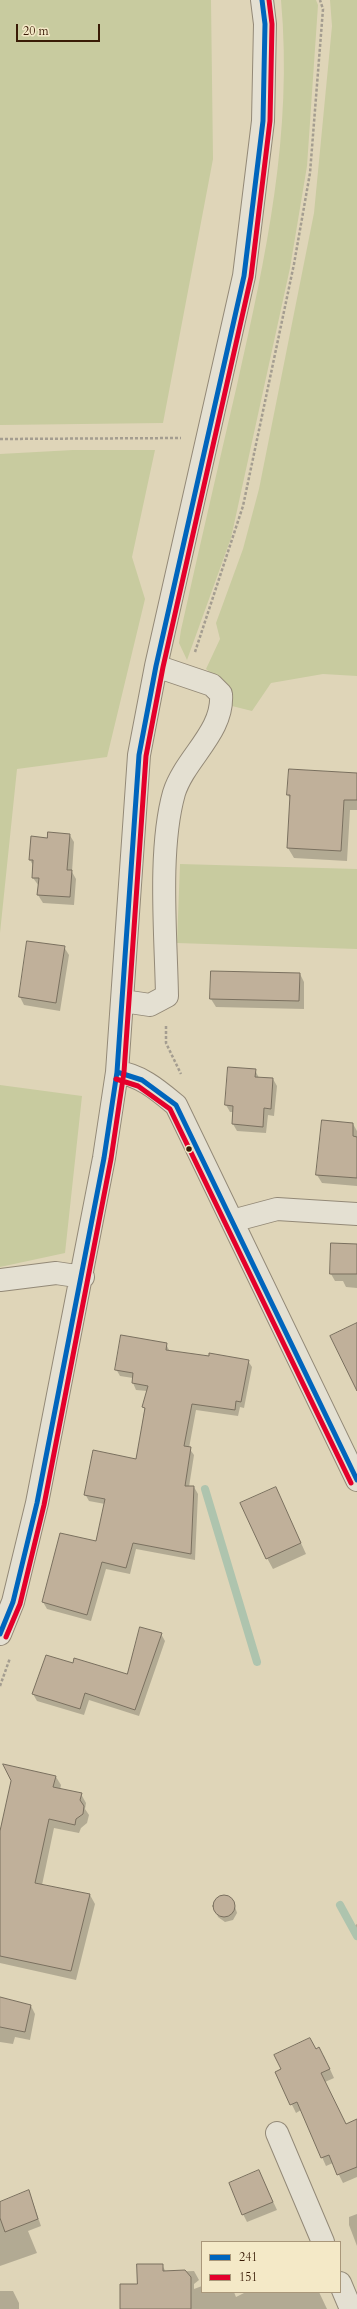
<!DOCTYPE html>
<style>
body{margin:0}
#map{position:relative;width:357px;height:2309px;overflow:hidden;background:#dfd5b8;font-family:Cardo,serif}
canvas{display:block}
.legend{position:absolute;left:201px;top:2241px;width:140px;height:52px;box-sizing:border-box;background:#f4e9c7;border:1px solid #a9977a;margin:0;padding:5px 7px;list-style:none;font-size:12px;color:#391b06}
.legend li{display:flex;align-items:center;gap:8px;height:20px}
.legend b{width:20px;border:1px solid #a9977a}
.scale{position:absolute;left:16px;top:24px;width:84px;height:18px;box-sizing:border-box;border:2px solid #391b06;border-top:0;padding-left:5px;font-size:12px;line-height:14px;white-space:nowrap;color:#391b06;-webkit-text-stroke:3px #f4e9c7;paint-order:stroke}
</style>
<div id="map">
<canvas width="357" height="2309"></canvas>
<ul class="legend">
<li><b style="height:5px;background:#0065bd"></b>241</li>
<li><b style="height:5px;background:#e4002b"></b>151</li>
</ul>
<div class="scale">20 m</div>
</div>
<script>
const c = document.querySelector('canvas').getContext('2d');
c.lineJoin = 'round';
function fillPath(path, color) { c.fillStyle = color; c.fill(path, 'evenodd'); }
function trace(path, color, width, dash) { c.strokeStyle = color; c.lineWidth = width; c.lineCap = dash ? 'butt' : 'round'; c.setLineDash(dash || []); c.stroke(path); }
const green = new Path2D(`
 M0,0H211L213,159L163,423L0,425Z
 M281,0H316L318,5L307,166L290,268L231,538L187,660L179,643L181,630C199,549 218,467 237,385C266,256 293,133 281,0Z
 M330,0H357V676L323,674L271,683L252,711L228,705L222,682L206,669L220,639L216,623L243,549L259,489L314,213L332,26Z
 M73,450H155L132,557L145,599L107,757L17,769L0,933V454Z
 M180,864L357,869V949L177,943Z
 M0,1085L82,1096L65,1253L0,1267Z`);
const shadow = new Path2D(`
 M357,774V810H350L347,861L294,858L288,848L290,799L288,795Z
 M69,834L74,842L72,872L76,879L74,905L43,903L38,895L39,886L33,878L34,867L30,860Z
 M27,942L64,947L69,955L60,1011L24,1005L20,997Z
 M300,974L304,982V1009L216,1007L211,999Z
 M255,1070L259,1078L273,1079L277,1086L274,1116L268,1115L266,1133L237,1131L233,1124L234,1112H230L226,1105Z
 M353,1124L357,1131V1186L322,1183L317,1175Z
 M357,1245V1288L346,1287L343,1281H335L331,1274Z
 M166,1344L170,1352L248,1361L252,1367L244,1408L240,1407L238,1416L196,1410L189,1448L194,1455L189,1487H194L198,1494L195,1560L136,1549L130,1574L106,1569L91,1621L47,1609L43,1602L96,1543L105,1504L89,1501L85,1494L137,1460L147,1391L136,1390L133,1383V1378L120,1376L116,1369Z
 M281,1499L306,1554L273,1569L267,1558Z
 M161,1634L165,1641L139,1716L89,1700L84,1715L37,1701L33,1694L74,1664L128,1676Z
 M56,1777L61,1785L60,1790L81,1794L86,1803L85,1809L89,1815L87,1823L81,1828L79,1833L54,1828L42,1885L90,1895L95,1904L76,1980L0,1963V1837Z
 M225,1895L233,1900L237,1913L233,1920L225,1922L218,1917L213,1904L218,1897Z
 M357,1924V1932L354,1926Z
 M0,1998L31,2006L35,2014L30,2040L15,2037L13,2044L0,2042Z
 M316,2050L324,2056L334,2078L325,2082L346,2125L357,2121V2177L343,2183L333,2163L326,2166L301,2110L296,2113L276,2072Z
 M259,2171L277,2210L247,2222L243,2214Z
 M29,2191L41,2226L28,2231L37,2253L0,2266V2203Z
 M357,2214V2246L349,2225V2217Z
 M162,2265L166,2272L194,2271L199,2280L194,2284V2289L202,2286V2292H234L236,2297L246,2292H319L327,2309H121L138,2285Z
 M0,2291H13L19,2303V2309H0Z`);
const stream = new Path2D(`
 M205,1489L257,1662
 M340,1905L357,1936`);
const building = new Path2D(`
 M289,769L357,773V800H344L341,851L287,848L290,795H287Z
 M48,832L70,834L67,870H72L70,897L37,895L39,878H32L33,860H29L31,836L47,838Z
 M27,941L65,946L56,1003L19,997Z
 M211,971L300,973L299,1001L210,999Z
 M228,1067L256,1069L255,1077L273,1078L271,1109L264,1108L263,1127L232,1124L233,1106L225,1105Z
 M322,1120L353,1123V1136L357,1137V1178L316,1175Z
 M331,1243L357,1244V1274H330Z
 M357,1323V1391L330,1336Z
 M121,1335L167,1343L166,1350L209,1356V1353L249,1360L241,1402L236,1401L235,1410L192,1404L184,1446L191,1447L185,1486H194L191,1554L133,1543L126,1568L102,1562L87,1615L42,1602L60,1533L96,1541L105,1499L84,1495L93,1450L136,1459L145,1408L142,1407L148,1386L132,1383L133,1373L115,1370Z
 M276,1487L301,1543L266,1559L240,1503Z
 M140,1627L162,1633L135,1710L85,1693L80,1709L32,1694L46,1655L73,1663L74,1658L127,1674Z
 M3,1764L56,1776L53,1787L82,1793L80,1800L84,1806L83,1814L76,1819L75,1825L49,1819L35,1883L90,1894L71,1971L0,1956V1831L11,1781Z
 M213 1906a11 11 0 1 1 22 0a11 11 0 1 1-22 0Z
 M0,1997L31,2005L25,2032L0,2027Z
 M310,2038L316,2049L319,2047L330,2069L321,2073L346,2124L357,2119V2167L337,2175L329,2155L321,2158L297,2102L290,2105L275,2072L281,2069L274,2055Z
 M259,2170L273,2202L242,2215L229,2183Z
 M29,2190L38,2219L5,2232L0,2218V2202Z
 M137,2264H163V2271L185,2270L191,2277V2309H120V2284H137Z`);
const path = new Path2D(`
 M0,439L181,438
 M195,652L243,506L294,264L310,173L323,9L320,0
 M166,1026V1043L181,1074
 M0,1686L10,1658`);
const minor = new Path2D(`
 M123,1001L150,1005L167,996C166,936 158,850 174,793C185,758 224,732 221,694L212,685L156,666
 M117,1072C141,1075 159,1091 176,1105L357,1480
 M232,1221L277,1209L357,1214
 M0,1280L56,1273L83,1277
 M0,1634L13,1602L37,1503L104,1158L117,1072L139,755L156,666L244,276L263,121L265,24L262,0
 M277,2133L323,2242
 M340,2283L351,2309`);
const bus1 = new Path2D(`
 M117,1072L142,1080L176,1105L357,1480
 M0,1634L13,1602L37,1503L104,1158L117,1072L139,755L156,666L244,276L263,121L265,24L262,0`);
const bus2 = new Path2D(`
 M116,1079L138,1086L170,1109L351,1483
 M6,1637L20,1604L44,1505L111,1159L124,1072L146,756L163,667L251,277L270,121L272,24L269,0`);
const markers = [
 [189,1149,3.5,"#391b06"]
];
fillPath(green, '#c8cb9f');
fillPath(shadow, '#0003');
trace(stream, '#aec4ae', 8);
fillPath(building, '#c0b09a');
trace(building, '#7a705f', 1);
trace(minor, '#938977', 24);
trace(path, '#a49d90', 2.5, [3, 2]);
trace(minor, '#e4e0d2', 22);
trace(bus1, '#0065bd', 5);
trace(bus2, '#e4002b', 5);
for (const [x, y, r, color] of markers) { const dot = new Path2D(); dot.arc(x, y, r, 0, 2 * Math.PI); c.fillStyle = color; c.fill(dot); trace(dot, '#f4e9c7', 1.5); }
</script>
